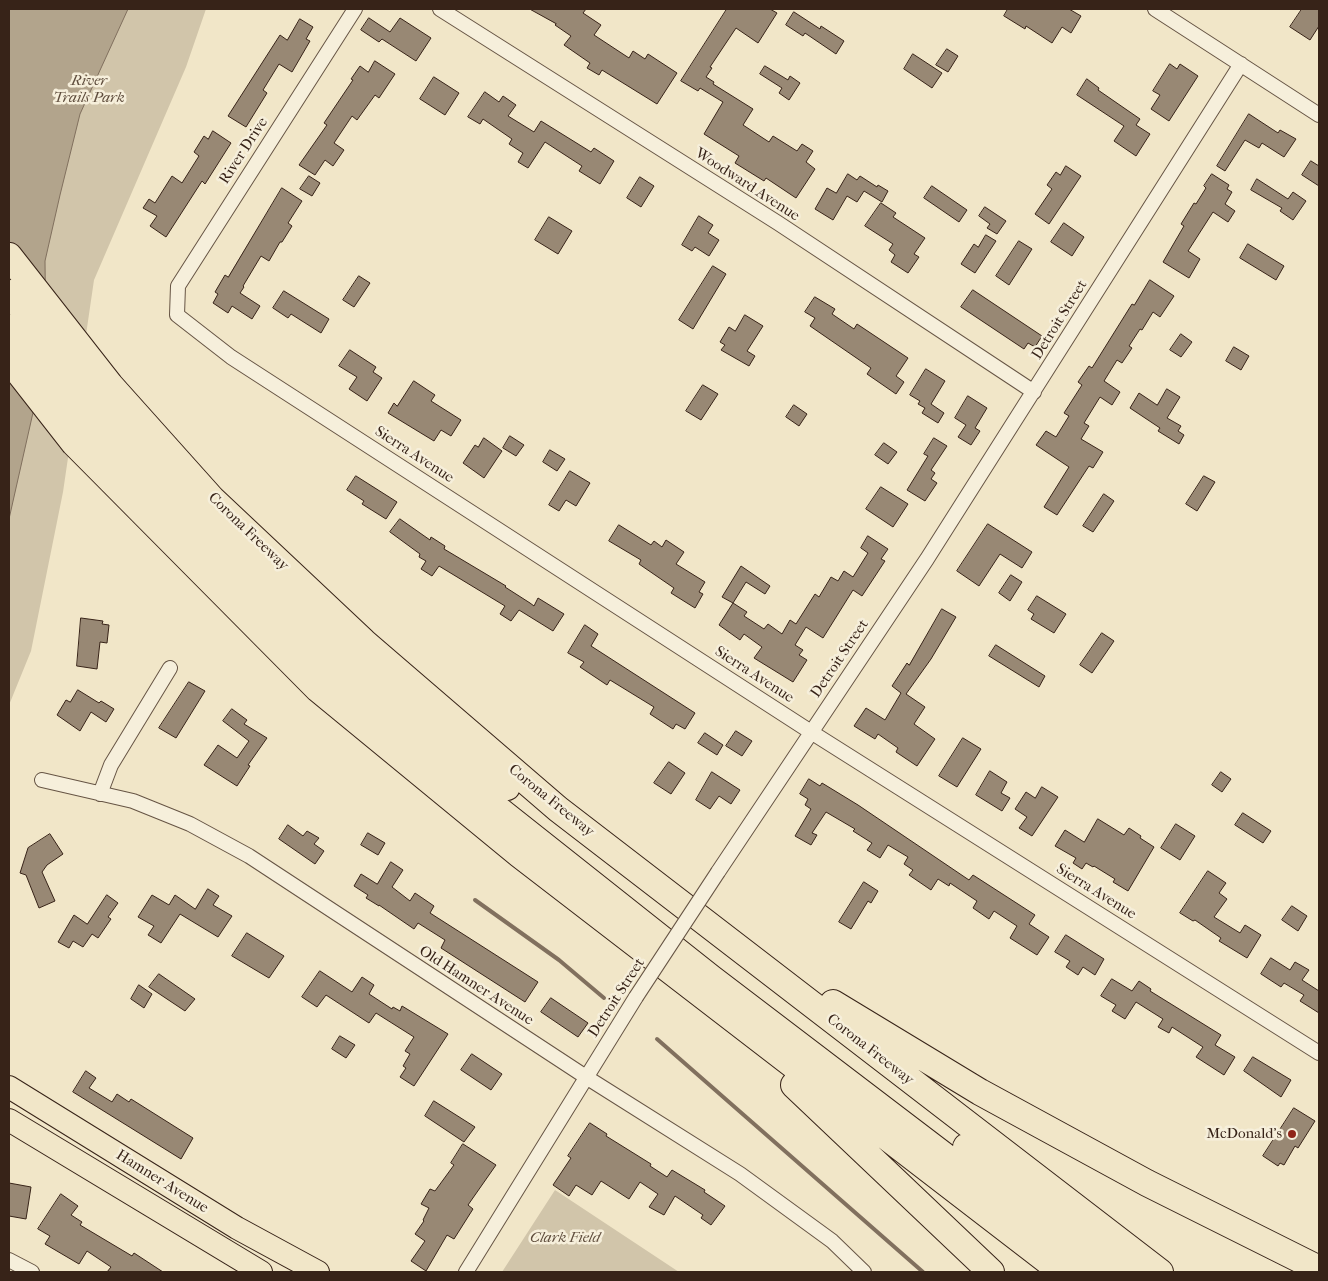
<!DOCTYPE html>
<style>
body{margin:0}
#map{position:relative;width:1328px;height:1281px;overflow:hidden;background:#f1e6c8;font-family:"IM FELL French Canon",serif}
canvas{display:block}
.frame{position:absolute;inset:0;border:10px solid #372318;pointer-events:none}
</style>
<div id="map">
<canvas width="1328" height="1281"></canvas>
<div class="frame"></div>
</div>
<script>
const c = document.querySelector('canvas').getContext('2d');
c.lineJoin = 'round';
function fillPath(path, color) { c.fillStyle = color; c.fill(path, 'evenodd'); }
function trace(path, color, width, dash) { c.strokeStyle = color; c.lineWidth = width; c.lineCap = dash ? 'butt' : 'round'; c.setLineDash(dash || []); c.stroke(path); }
function label(font, color, halo, rows, align = 'center') {
  c.font = font + ' "IM FELL French Canon",serif'; c.lineWidth = 5; c.setLineDash([]); c.textBaseline = 'middle'; c.strokeStyle = halo; c.fillStyle = color; for (const [text, x, y, turn = 0] of rows) {
    c.save(); c.translate(x, y); c.rotate((+turn || 0) * Math.PI / 180); c.textAlign = isNaN(turn) ? turn : align; if (halo) c.strokeText(text, 0, 0); c.fillText(text, 0, 0); c.restore();
  }
}
const green = new Path2D(`
 M20,9H206L186,67L94,280L63,492L31,651L9,705V27Z
 M555,1190L679,1272H502Z`);
const water = new Path2D(`
 M9,9H128L80,114L60,195L45,261L46,355L9,519Z`);
const stream = new Path2D(`
 M475,900L559,960L604,998
 M657,1039L923,1272`);
const building = new Path2D(`
 M530,9H586L583,13L601,25L594,35L629,58L633,51L645,59L648,54L677,73L657,104L602,70L599,75L587,68L590,63L564,45L571,36L555,25L556,24Z
 M727,9H770L777,13L758,43L736,28L710,67L712,68L706,77L714,82L713,84L753,109L743,125L769,142L773,136L797,151L802,144L813,151L806,162L815,169L796,198L766,178L764,181L735,163L739,156L704,134L723,102L700,88L698,91L681,81Z
 M1008,9H1069L1081,16L1071,33L1062,27L1052,43L1026,26L1025,29L1004,16Z
 M1302,9H1319V26L1310,40L1290,27Z
 M794,12L820,29L821,26L844,41L836,54L805,33L803,36L786,25Z
 M369,18L390,32L400,18L431,38L416,61L382,39L379,42L361,30Z
 M300,19L313,27L306,39L310,41L292,72L279,64L263,90L267,93L246,127L228,116L280,35L287,40Z
 M947,49L958,56L948,72L936,65Z
 M913,54L942,73L932,88L904,69Z
 M375,61L395,74L379,98L375,95L357,120L352,116L334,143L344,150L333,166L325,160L315,175L299,165L327,125L324,123L353,80L351,79L360,66L368,72Z
 M1170,64L1177,69L1180,64L1198,76L1169,121L1151,109L1160,95L1153,91Z
 M765,66L788,80L790,76L800,83L789,100L779,93L782,88L760,74Z
 M434,77L459,93L445,115L420,99Z
 M1087,79L1099,88L1098,90L1140,119L1136,125L1150,134L1136,156L1114,141L1124,126L1077,95Z
 M485,92L499,102L503,96L516,105L508,116L534,132L541,121L591,152L594,148L614,161L600,184L579,171L582,166L545,142L528,168L518,162L523,153L509,144L512,139L483,119L480,124L468,117Z
 M1249,114L1278,133L1280,130L1296,139L1284,157L1262,143L1259,148L1245,140L1225,171L1217,166Z
 M213,131L231,143L205,184L202,181L166,237L150,226L157,216L143,208L149,199L155,203L172,176L182,183L199,156L194,152L204,136L208,139Z
 M1311,161L1319,166V186L1302,175Z
 M1066,166L1081,176L1049,224L1035,214L1052,189L1047,185L1056,172L1060,175Z
 M848,174L857,180L860,176L877,187L878,185L888,191L882,202L864,191L857,202L847,196L833,220L815,209L827,188L836,193Z
 M1212,174L1229,185L1227,189L1232,192L1225,204L1235,211L1228,222L1213,212L1188,251L1200,259L1189,278L1163,262L1184,226L1181,224L1194,203L1196,204L1206,188L1204,186Z
 M309,176L320,183L312,196L300,189Z
 M640,177L654,186L641,207L627,198Z
 M1257,179L1288,199L1293,192L1306,201L1293,220L1280,211L1282,208L1251,190Z
 M932,186L967,210L959,222L924,198Z
 M282,188L302,201L288,223L292,226L282,242H280L269,261L261,256L243,286L244,287L240,293L260,306L252,319L232,306L228,313L213,303L218,294L215,292L225,275L228,277Z
 M881,203L896,213L893,217L925,238L914,254L919,257L908,273L891,262L895,255L889,250L893,244L865,226Z
 M985,207L1006,221L997,234L987,228L990,224L979,216Z
 M699,216L713,225L708,233L719,240L709,256L695,247L692,251L682,245Z
 M549,217L572,231L558,254L535,240Z
 M1064,223L1084,237L1072,256L1051,242Z
 M986,235L996,241L975,273L961,264L974,244L978,247Z
 M1019,241L1032,249L1009,285L996,276Z
 M1248,244L1284,266L1276,280L1240,258Z
 M713,266L726,274L693,329L679,320Z
 M359,276L370,283L354,307L343,300Z
 M1150,280L1174,296L1160,317L1153,312L1142,330L1140,329L1129,346L1132,348L1122,363L1117,360L1104,381L1120,392L1112,405L1100,397L1084,423L1089,426L1081,439L1103,452L1093,468L1089,466L1057,515L1044,507L1069,467L1036,445L1046,431L1056,437L1069,416L1064,413L1082,385L1078,382L1089,366L1092,368L1132,304L1134,305Z
 M973,290L1042,336L1035,347L1028,343L1024,349L961,307Z
 M284,291L329,319L321,333L291,314L288,318L273,308Z
 M815,297L835,309L832,314L854,329L857,324L908,358L896,376L904,382L896,394L867,374L871,368L810,326L815,318L805,312Z
 M745,315L763,326L747,351L755,356L749,366L721,350L725,345L720,342L729,327L735,331Z
 M1181,334L1192,342L1181,357L1170,350Z
 M1234,347L1249,356L1241,370L1226,361Z
 M350,350L376,367L373,372L382,378L367,401L349,389L357,377L339,366Z
 M926,369L945,381L931,404L944,413L938,423L922,413L925,408L918,404L920,401L910,395Z
 M414,381L435,395L431,401L461,420L451,436L441,430L434,441L388,413L394,403L397,406Z
 M703,385L718,394L701,420L686,411Z
 M1167,389L1180,397L1167,418L1181,426L1178,431L1184,435L1179,444L1158,431L1160,428L1130,408L1139,393L1157,405Z
 M968,396L987,408L975,428L980,431L971,445L958,437L966,425L955,418Z
 M794,405L807,414L799,426L786,417Z
 M510,436L524,445L516,456L503,448Z
 M484,438L502,451L484,478L463,463L475,445L478,447Z
 M934,438L947,446L931,470L935,473L931,479L937,483L925,501L907,490L928,456L924,454Z
 M884,443L897,452L888,464L875,455Z
 M550,450L565,459L557,471L543,462Z
 M570,471L590,483L576,506L566,500L559,511L549,505Z
 M356,476L397,502L386,519L362,504L364,501L347,490Z
 M1204,476L1215,482L1197,511L1186,504Z
 M881,487L908,504L893,527L866,509Z
 M1104,494L1114,501L1093,532L1083,526Z
 M400,519L430,540L431,537L445,546L444,549L506,586L505,587L530,603L534,606L538,598L564,614L553,631L519,610L511,621L500,614L505,606L439,566L432,576L421,569L426,561L419,557L420,554L390,532Z
 M988,524L1032,552L1022,568L1000,554L979,586L957,571Z
 M619,525L651,545L654,541L662,547L666,540L684,552L676,564L705,582L699,592L703,594L695,608L671,593L674,588L639,564L641,560L609,541Z
 M868,536L888,549L881,559L885,561L862,596L853,590L823,638L806,627L795,645L803,650L799,655L807,660L793,682L754,658L762,647L744,634L740,640L719,625L733,603L722,597L741,566L770,586L765,594L746,582L733,603L747,612L744,616L764,629L768,624L782,634L790,620L796,624L815,594L819,597L831,577L838,581L844,571L853,577L868,553L861,548Z
 M1011,575L1022,582L1010,601L999,593Z
 M1037,596L1066,614L1054,633L1031,619L1034,614L1028,610Z
 M942,609L956,617L931,659L906,694L925,707L914,724L935,739L917,766L896,752L898,748L878,734L875,739L854,726L866,708L885,720L901,693L892,686L907,663L909,665Z
 M81,618L103,621L102,624L109,625L107,643L100,642L97,669L77,666Z
 M585,625L598,634L591,646L695,713L685,729L676,724L673,729L650,714L654,707L610,680L607,685L580,667L584,662L568,653Z
 M1102,633L1114,641L1092,673L1080,665Z
 M996,645L1045,676L1039,687L989,656Z
 M189,682L205,691L176,738L159,728Z
 M78,690L99,703L101,701L114,709L106,722L91,712L80,731L57,715L66,700L70,702Z
 M232,709L247,720L244,724L267,738L248,765L250,766L237,786L204,765L218,745L237,758L249,741L223,721Z
 M736,731L752,741L742,756L726,746Z
 M705,733L723,745L717,755L698,743Z
 M963,738L981,749L957,787L939,776Z
 M669,762L685,773L671,794L654,783Z
 M990,771L1007,782L1001,793L1010,798L1002,811L976,795Z
 M712,772L740,790L731,804L719,796L710,809L696,800Z
 M1221,772L1231,779L1222,792L1212,785Z
 M809,779L820,786L822,783L858,805L969,880L973,875L1035,915L1029,924L1049,937L1037,955L1010,938L1017,926L994,911L989,919L973,908L977,901L950,883L949,886L938,879L931,890L909,875L913,870L904,864L908,857L888,845L880,858L867,850L872,843L853,831L855,829L826,812L812,833L817,835L811,845L795,836L811,809L805,805L808,799L800,794Z
 M1042,787L1058,797L1032,836L1019,828L1027,817L1015,809L1026,792L1035,798Z
 M1243,813L1271,831L1263,843L1235,825Z
 M1098,819L1124,835L1129,828L1141,836L1140,838L1154,847L1128,891L1113,882L1115,879L1094,866L1093,867L1086,863L1082,869L1073,863L1076,858L1055,846L1065,830L1084,842Z
 M1176,824L1195,836L1180,860L1161,848Z
 M288,825L303,836L307,831L319,838L314,844L324,851L315,864L279,839Z
 M368,833L385,843L378,855L361,845Z
 M50,834L63,854L47,865L42,872L55,901L39,908L26,875L20,873L28,848Z
 M391,862L403,870L392,887L410,901L415,893L434,906L430,913L538,982L525,1002L441,948L445,940L418,923L414,929L379,905V906L366,898L368,895L354,886L361,874L377,884Z
 M1208,871L1226,883L1219,893L1227,899L1214,917L1240,933L1245,925L1261,935L1247,958L1219,941L1221,938L1195,920L1193,921L1180,913Z
 M864,882L878,891L871,903L868,901L851,929L839,922Z
 M208,889L219,896L213,905L232,916L218,937L180,914L161,943L148,935L154,926L138,917L152,895L169,905L175,895L195,909Z
 M107,895L118,903L108,917L111,919L98,938L92,934L83,947L73,941L69,948L58,942L74,915L87,924Z
 M1292,906L1307,916L1298,931L1282,920Z
 M247,933L284,956L269,978L232,956Z
 M1066,935L1104,959L1095,975L1083,967L1078,975L1066,967L1070,961L1055,952Z
 M1271,958L1290,970L1295,962L1309,970L1302,980L1319,991V1013L1300,1001L1304,995L1284,983L1281,987L1261,974Z
 M320,971L352,992L362,977L374,985L369,994L392,1009L393,1007L400,1011L402,1006L448,1034L414,1086L400,1077L406,1068L403,1066L410,1054L405,1051L414,1037L376,1013L369,1023L326,995L317,1007L302,997Z
 M159,974L195,999L185,1011L149,987Z
 M1112,979L1132,991L1139,981L1151,989L1150,991L1221,1035L1215,1045L1235,1057L1224,1075L1196,1057L1203,1047L1172,1027L1169,1033L1158,1027L1163,1019L1136,1002L1125,1019L1112,1011L1116,1005L1101,996Z
 M139,985L152,994L144,1008L131,999Z
 M551,998L588,1023L578,1037L541,1012Z
 M340,1036L355,1045L346,1058L332,1049Z
 M472,1054L502,1074L491,1090L461,1070Z
 M1253,1057L1291,1080L1281,1097L1244,1071Z
 M86,1071L96,1078L89,1088L112,1102L117,1094L129,1102L131,1099L193,1138L181,1159L73,1092Z
 M434,1101L475,1127L464,1142L425,1116Z
 M1294,1108L1315,1121L1298,1148L1295,1146L1284,1165L1280,1163L1278,1166L1263,1156Z
 M590,1123L607,1134L606,1136L651,1164L650,1166L667,1177L672,1170L705,1190L704,1192L725,1206L711,1225L701,1218L703,1215L675,1196L664,1215L649,1207L658,1194L640,1182L629,1199L601,1181L592,1195L576,1185L569,1196L553,1185L571,1158L568,1156Z
 M463,1144L496,1165L468,1205L473,1209L454,1239L447,1235L426,1271L411,1261L425,1241L415,1234L424,1221L423,1220L429,1208L421,1204L430,1189L435,1191L454,1165L451,1163Z
 M9,1183L31,1187L26,1219L9,1216Z
 M61,1194L78,1206L71,1215L82,1222L80,1225L132,1256L134,1253L163,1272H107L111,1267L87,1251L79,1264L45,1244L50,1236L38,1229Z`);
const minor = new Path2D(`
 M355,9L178,286L177,315L231,357L811,732L1319,1053
 M440,9L778,223L1034,392
 M1155,9L1319,115
 M42,780L133,801L190,824L249,856L586,1077L740,1174L832,1241L864,1272
 M100,794L111,765L170,668
 M718,872L927,559L1241,64
 M9,1260L32,1272
 M466,1272L636,997`);
const primary = new Path2D(`
 M9,1087L237,1228L318,1272
 M9,1120L261,1272`);
const motorway = new Path2D(`
 M9,256L110,385L212,499L364,642L558,809L1160,1272
 M9,293L149,461L273,588L409,710L507,787
 M9,328L86,420L183,528L297,639L398,730L711,978L1097,1272
 M9,360L74,443L318,689L520,855L1062,1272
 M833,1003L980,1092L1147,1183L1319,1269
 M794,1085L991,1272
 M966,1147L1128,1272`);
const minorBridge = new Path2D(`
 M636,997L718,872`);
const markers = [
 [1292,1134,5,"#8f2418"]
];
const parkNames = [
 ["River",89,81],
 ["Trails Park",89,98],
 ["Clark Field",565,1238]
];
const streetNames = [
 ["River Drive",244,151,-57],
 ["Woodward Avenue",747,185,33],
 ["Detroit Street",1060,320,-58],
 ["Sierra Avenue",414,455,33],
 ["Corona Freeway",248,532,44],
 ["Detroit Street",840,659,-56],
 ["Sierra Avenue",754,675,33],
 ["Corona Freeway",551,801,39],
 ["Sierra Avenue",1096,892,32],
 ["Old Hamner Avenue",476,986,33],
 ["Detroit Street",617,998,-57],
 ["Corona Freeway",870,1050,38],
 ["Hamner Avenue",162,1182,32]
];
const poiNames = [
 ["McDonald's",1282,1134]
];
fillPath(green, '#d1c5aa');
fillPath(water, '#b2a48c');
trace(water, '#81705e', 1);
trace(stream, '#81705e', 4);
fillPath(building, '#988874');
trace(building, '#372318', 1);
trace(minor, '#665444', 16);
trace(primary, '#372318', 24);
trace(motorway, '#372318', 28);
trace(minor, '#f6efdb', 14);
trace(primary, '#f1e6c8', 22);
trace(motorway, '#f1e6c8', 26);
trace(minorBridge, '#665444', 16, []);
trace(minorBridge, '#f6efdb', 14);
for (const [x, y, r, color] of markers) { const dot = new Path2D(); dot.arc(x, y, r, 0, 2 * Math.PI); c.fillStyle = color; c.fill(dot); trace(dot, '#f6efdb', 2); }
label('italic 15px', '#5e4c3c', '#f6efdb', parkNames);
label('15px', '#372318', '#f6efdb', streetNames);
label('15px', '#372318', '#f6efdb', poiNames, 'right');
</script>
